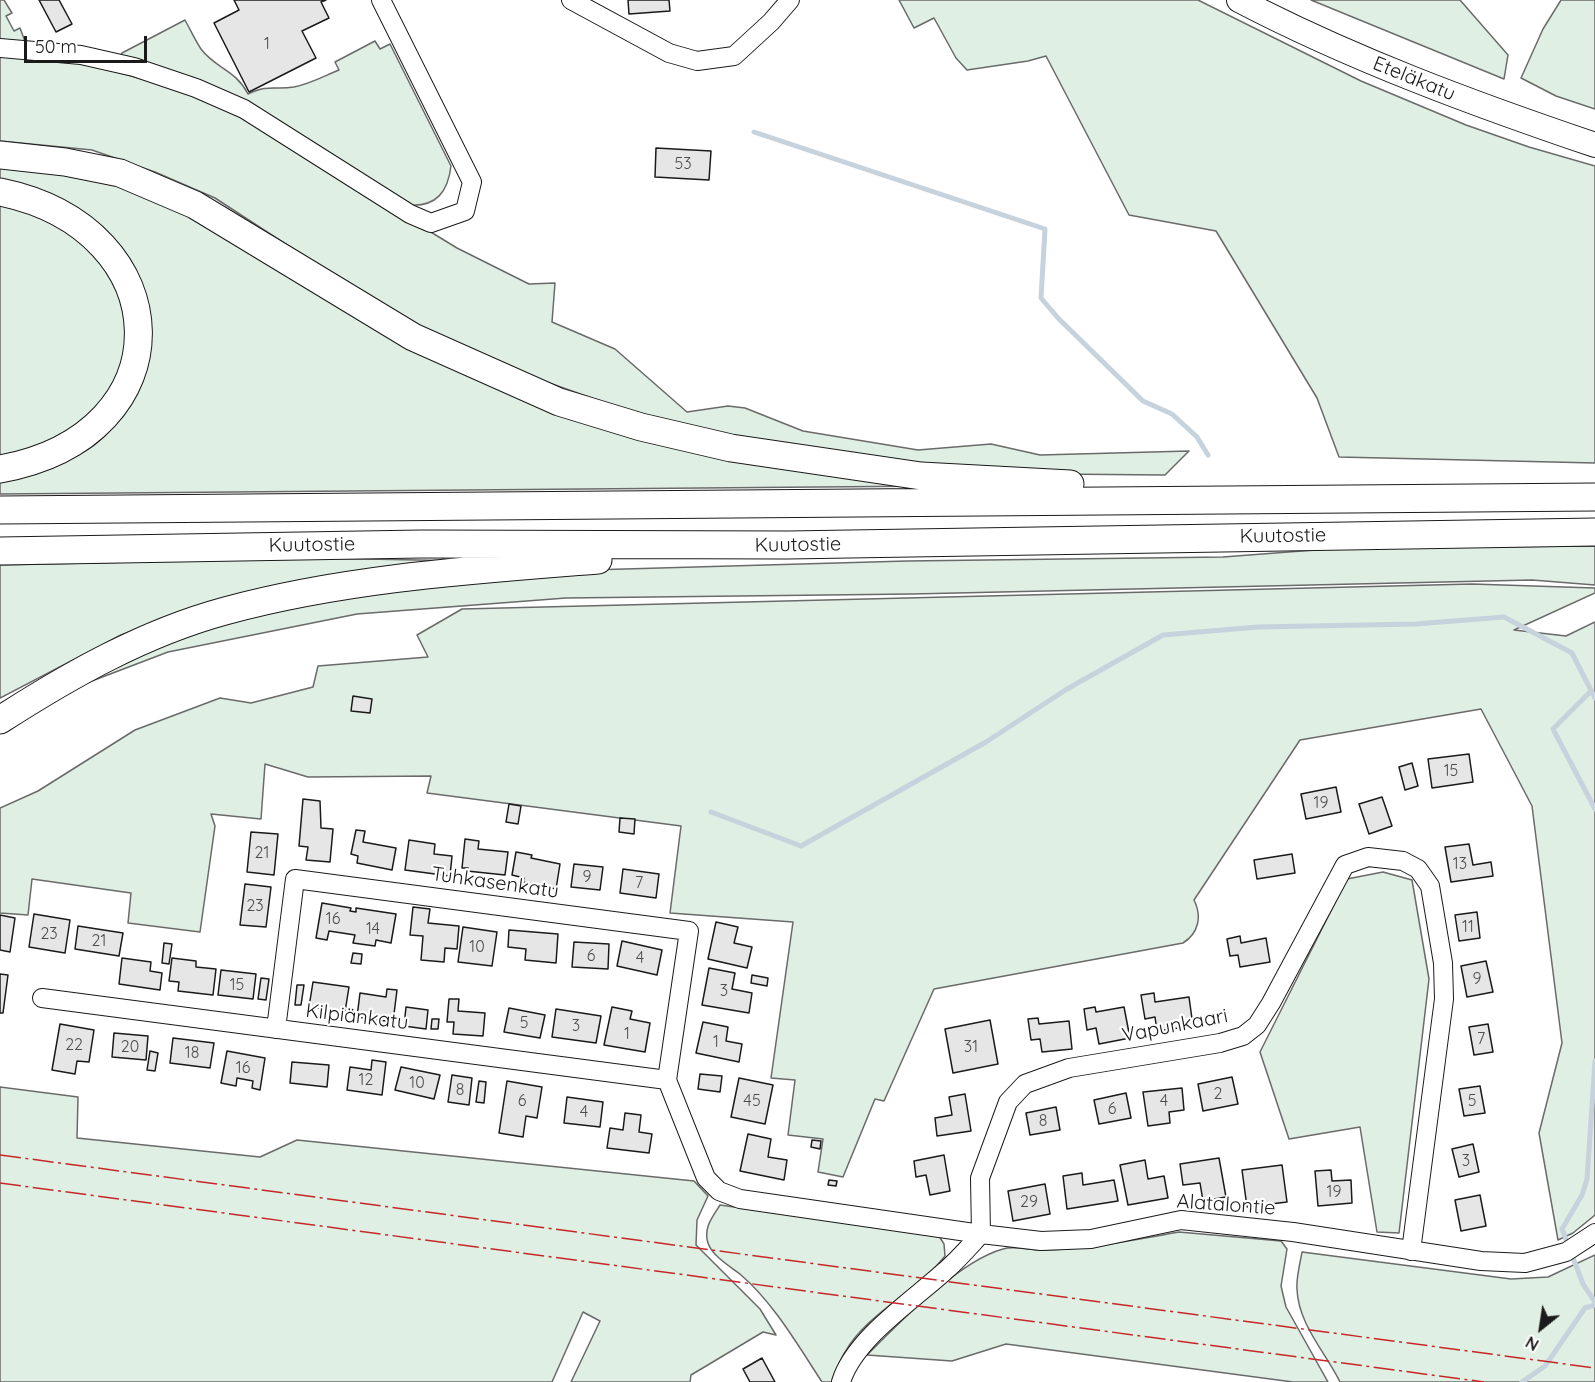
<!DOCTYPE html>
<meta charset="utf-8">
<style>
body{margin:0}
#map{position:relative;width:1595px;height:1382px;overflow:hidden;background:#fff;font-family:Quicksand,sans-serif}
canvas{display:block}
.north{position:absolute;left:1511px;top:1298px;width:60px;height:60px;-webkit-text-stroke:4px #fff;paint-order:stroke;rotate:210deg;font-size:16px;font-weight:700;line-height:24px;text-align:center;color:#1a1a1a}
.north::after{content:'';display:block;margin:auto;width:21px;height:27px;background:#1a1a1a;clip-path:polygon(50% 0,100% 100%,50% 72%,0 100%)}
.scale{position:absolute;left:24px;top:36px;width:123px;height:27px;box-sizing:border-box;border:3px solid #1a1a1a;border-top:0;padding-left:8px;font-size:18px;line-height:21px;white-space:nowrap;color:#1a1a1a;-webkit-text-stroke:4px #fff;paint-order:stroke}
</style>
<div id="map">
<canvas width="1595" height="1382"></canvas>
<div class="north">N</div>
<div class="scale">50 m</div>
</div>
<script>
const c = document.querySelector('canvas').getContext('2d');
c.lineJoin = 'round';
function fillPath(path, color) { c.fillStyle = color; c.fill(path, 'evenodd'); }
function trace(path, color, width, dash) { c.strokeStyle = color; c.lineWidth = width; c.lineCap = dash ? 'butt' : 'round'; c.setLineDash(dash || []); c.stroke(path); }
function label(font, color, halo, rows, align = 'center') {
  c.font = font + ' Quicksand,sans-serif'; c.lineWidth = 4.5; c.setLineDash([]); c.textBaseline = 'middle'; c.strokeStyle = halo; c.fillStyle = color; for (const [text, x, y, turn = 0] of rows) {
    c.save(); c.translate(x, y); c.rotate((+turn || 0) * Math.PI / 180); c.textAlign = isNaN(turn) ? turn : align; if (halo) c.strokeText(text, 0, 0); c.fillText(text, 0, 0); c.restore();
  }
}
const green = new Path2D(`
 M0,0H4L12,13L6,16L14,31L20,28L26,44L0,43Z
 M899,0H1198L1361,81L1466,125L1529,147L1595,166V463L1339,457L1317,398L1216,231L1129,215L1046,56L1028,61L967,70L956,58L934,18L914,28Z
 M1311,0H1460L1508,55L1504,79Z
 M1561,0H1595V109L1556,96L1521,78L1543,29Z
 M185,20C190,29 195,40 201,49C216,69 235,69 248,94C269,84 274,90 294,87C310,84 324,76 339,70L335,62L375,41L380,49L390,44L451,166C448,191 437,207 409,205L283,126L119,57L122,53Z
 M0,55L84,63L186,91L242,117L457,248L529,284L555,283L552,322L615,349L687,412L728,406L745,408L803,431L918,450L991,444L1040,455L1189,451L1165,475L1052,474L924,466L708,432L629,411L535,378L431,333L333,275L215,198L155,172L92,150L0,141Z
 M0,164L81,174L179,207L495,388L935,486L0,494V479C28,473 76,462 98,442C169,380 164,272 88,216C62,197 30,190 0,180Z
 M0,201C32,213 63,223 89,246C138,288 139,372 91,417C65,440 33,448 0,456Z
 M1595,546V585L1532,580L912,594L566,598L357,614L168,652L63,692L148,650L242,618L355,596L589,570L907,561L1223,557L1341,548Z
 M313,558L471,561L200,606L121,635L0,698V565Z
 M1472,584L1595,588V593L1514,630L1566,636L1595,622V1215L1573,1233L1558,1240L1539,1133L1562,1043L1532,806L1481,709L1300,740L1194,900C1202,916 1199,933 1183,943L934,989L884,1101L875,1099L843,1177L818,1172L823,1139L788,1135L795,1080L771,1078L793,922L670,913L681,826L427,793L431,776L308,777L265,764L261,819L211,814L215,826L200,932L128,923L131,893L32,879L28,915L0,913V808L38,791L135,730L220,698L251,703L313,687L318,666L428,657L417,635L462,609Z
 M1383,872L1412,880L1429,979L1399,1233L1377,1232L1360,1127L1289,1139L1260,1052L1347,879Z
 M0,1087L78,1097L77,1138L260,1157L297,1140L694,1181L708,1196L697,1220L696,1245L760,1309L776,1335L763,1332L691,1375L690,1382H571L600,1321L583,1312L552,1382H0Z
 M720,1205L939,1236L944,1244L945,1256C917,1292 868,1312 845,1352C839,1361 836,1372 833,1382H822C799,1347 773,1302 741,1275C731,1267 712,1256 708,1243C703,1228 713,1216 720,1205Z
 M1179,1232L1281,1241L1287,1249L1281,1286L1286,1307L1328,1382H1293L1006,1344L952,1361L867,1355C900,1322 959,1261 1003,1249C1015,1245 1031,1251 1044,1250C1089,1249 1134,1240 1179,1232Z
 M1302,1252L1511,1279L1548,1277L1595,1255V1382H1340C1326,1353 1298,1324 1297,1289C1296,1278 1300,1264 1302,1252Z`);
const stream = new Path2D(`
 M754,132L1045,229L1041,298L1058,318L1143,401L1172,414L1197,437L1208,455
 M1591,691L1553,729L1595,809
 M711,812L801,846L986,742L1067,689L1163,635L1258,627L1416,624L1504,617L1572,653L1595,698
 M1595,1061L1587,1179L1582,1195L1562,1229L1583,1284L1595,1302
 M1522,1382L1545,1366L1585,1308L1595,1305`);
const building = new Path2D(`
 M39,0H59L72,24L56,32Z
 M234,0H326L321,2L329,18L302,31L316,58L249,92L214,23L239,10Z
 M628,0H669L670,11L629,14Z
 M656,148L711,151L709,180L655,177Z
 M353,696L372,699L370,713L351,711Z
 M1469,754L1473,782L1432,788L1428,759Z
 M1412,763L1418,786L1405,790L1399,767Z
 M1336,787L1341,812L1306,819L1301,794Z
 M1382,797L1392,826L1369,834L1359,804Z
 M303,799L320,801L321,828L333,829L330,862L306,860L308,847L299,846Z
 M509,804L521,806L518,824L506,822Z
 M620,818L635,819L634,834L619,832Z
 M356,830L365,831L363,842L396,848L392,870L357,863L358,856L351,854Z
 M251,832L278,834L274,875L247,872Z
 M465,839L479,841L478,849L508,852L505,875L467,871L468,868H462Z
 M409,840L435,844L434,854L452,856L450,876L405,870Z
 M1469,844L1473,865L1491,862L1493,876L1451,882L1445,847Z
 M516,852L532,855L531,858L560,864L556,889L523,882L524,878L512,875Z
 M1292,854L1295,873L1257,879L1254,860Z
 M574,864L603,867L600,890L571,887Z
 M623,869L659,874L656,898L620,893Z
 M245,884L271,887L266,927L240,925Z
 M322,903L351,908L350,911L356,912V908L396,914L391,943L376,940L375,946L353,943L355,935L329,931L327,940L316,938Z
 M413,907L430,909L428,923L459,926L457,949L445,948L444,962L421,960L423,936L410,935Z
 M1477,912L1480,938L1459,941L1455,915Z
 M34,914L70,920L65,953L29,947Z
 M0,915L15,918L10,952L0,950Z
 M716,922L738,927L734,943L752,947L747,968L708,959Z
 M78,926L123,933L119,956L75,949Z
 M463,927L497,932L492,966L458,962Z
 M509,930L558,934L556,963L525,960L526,949L508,947Z
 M1240,936L1241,943L1266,938L1270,962L1240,967L1238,955L1230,956L1227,939Z
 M622,941L662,950L657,975L617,966Z
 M574,942L609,944L608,969L572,967Z
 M164,943L172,944L169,964L162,963Z
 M353,953L362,954L361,964L351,963Z
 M122,958L151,962L150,971L162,973L160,990L119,984Z
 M172,958L196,961V967L216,969L213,995L178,991L179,982L169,981Z
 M1486,961L1493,992L1467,997L1461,966Z
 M709,968L735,973L732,989L752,993L749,1013L702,1005Z
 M221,970L256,974L253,999L218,995Z
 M0,974L8,975L3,1013H0Z
 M752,975L768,978L767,986L751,983Z
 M261,978L269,979L266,1000L258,999Z
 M313,982L349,987L345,1012L309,1007Z
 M297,985H304L301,1005H295Z
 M387,989L397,990L393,1022L357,1017L360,993L386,997Z
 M1154,993L1155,1002L1189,997L1193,1026L1157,1031L1155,1017L1145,1019L1141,995Z
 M449,999H459L458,1011L485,1013L483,1036L453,1034L454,1022H447Z
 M406,1007L428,1010L426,1029L404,1026Z
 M612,1007L632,1011L630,1019L650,1023L645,1052L604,1045Z
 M1095,1007L1096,1012L1124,1007L1130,1038L1099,1044L1096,1028L1087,1030L1084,1009Z
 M509,1008L545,1015L540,1038L504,1032Z
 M556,1009L601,1016L596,1043L552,1037Z
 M1038,1018L1039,1024L1069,1021L1072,1049L1042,1052L1040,1039L1031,1040L1028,1019Z
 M432,1019H439L438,1029H431Z
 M990,1020L998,1064L953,1073L945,1029Z
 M703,1022L728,1027L726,1041L742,1044L739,1062L696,1053Z
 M60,1024L94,1030L89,1062L77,1061L75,1074L52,1070Z
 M1488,1024L1493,1052L1474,1055L1469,1027Z
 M114,1033L148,1036L146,1060L112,1057Z
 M173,1038L214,1043L210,1068L170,1063Z
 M150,1051L158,1053L155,1071L147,1070Z
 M227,1051L265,1058L260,1090L252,1088L253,1081L237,1078L236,1086L221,1083Z
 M372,1060L386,1062L382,1095L347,1090L350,1067L371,1070Z
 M292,1062L329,1065L327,1087L290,1083Z
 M401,1067L440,1075L434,1099L395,1090Z
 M700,1074L722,1076L720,1092L698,1089Z
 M452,1075L472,1078L469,1105L448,1102Z
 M1232,1077L1238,1104L1203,1111L1198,1084Z
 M739,1078L773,1085L765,1124L731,1117Z
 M479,1081L486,1082L484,1103L476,1102Z
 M507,1081L542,1087L537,1118L526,1116L523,1137L499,1133Z
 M1480,1086L1485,1113L1464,1116L1459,1089Z
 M1182,1088L1184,1110L1169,1112L1170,1123L1148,1126L1143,1092Z
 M1126,1093L1131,1118L1099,1124L1094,1100Z
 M965,1094L971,1131L937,1136L935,1118L952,1115L949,1097Z
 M567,1097L603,1102L600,1127L564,1123Z
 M1056,1107L1060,1130L1030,1135L1026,1113Z
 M625,1113L641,1115L639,1132L652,1134L649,1153L607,1148L610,1128L623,1130Z
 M748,1134L771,1139L768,1157L787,1160L784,1180L740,1171Z
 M812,1140L821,1141L820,1149L811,1147Z
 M1473,1144L1479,1172L1459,1177L1452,1149Z
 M944,1155L950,1191L930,1195L926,1175L916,1177L914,1161Z
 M1219,1158L1226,1197L1203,1201L1200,1183L1183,1185L1180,1164Z
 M1145,1160L1148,1179L1164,1176L1168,1198L1128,1205L1120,1165Z
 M1282,1165L1287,1202L1247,1207L1242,1170Z
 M1331,1170L1332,1181L1351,1180L1352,1203L1318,1206L1315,1171Z
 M1082,1173L1083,1185L1114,1180L1118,1201L1067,1209L1063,1176Z
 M829,1180L837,1181L836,1186L828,1185Z
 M1045,1184L1050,1214L1013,1221L1008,1191Z
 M1480,1195L1486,1226L1461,1231L1455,1200Z
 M762,1358L775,1382H750L743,1369Z`);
const minor = new Path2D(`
 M571,0L669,53L697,61L734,56L771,22L790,0
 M0,48L81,55L134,67L196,88L244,109L410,214L431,223L465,211L472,182L381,0
 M42,998L667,1080
 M276,1029L295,879L689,931L667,1080L706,1178L719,1191L740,1199L981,1234L980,1178L1008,1102L1025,1084L1069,1068L1220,1043L1243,1036L1257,1025L1271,1003L1345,865L1368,857L1403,861L1418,869L1430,886L1443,963L1444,999L1411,1251
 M841,1382C854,1339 912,1301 945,1271C958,1260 969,1247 981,1234L1041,1241L1091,1239L1181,1220L1293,1232L1481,1261L1525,1263L1566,1252L1595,1233`);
const major = new Path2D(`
 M1239,0C1352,59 1474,104 1595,145`);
const highway = new Path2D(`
 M0,155L65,162L120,173L195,205L413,337L559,402L641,427L731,448L921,476L1070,484
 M0,192C181,229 188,435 0,469
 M0,510L1595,497
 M0,551L421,544L788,545L1595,532
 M0,720C70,675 144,633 225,611C346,578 473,570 598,560`);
const power = new Path2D(`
 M0,1155L1595,1368
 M0,1183L1484,1382`);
const numberNames = [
 ["1",267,44],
 ["53",683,164],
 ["15",1451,771],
 ["19",1321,803],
 ["21",262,853],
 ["13",1460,864],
 ["9",587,877],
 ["7",639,883],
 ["23",255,906],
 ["16",333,919],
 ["11",1468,927],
 ["14",373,929],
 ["23",49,934],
 ["21",99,941],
 ["10",477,947],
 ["6",591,956],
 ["4",640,958],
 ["9",1477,979],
 ["15",237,985],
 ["3",724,991],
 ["5",524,1023],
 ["3",576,1026],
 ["1",627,1034],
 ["7",1481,1039],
 ["1",716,1042],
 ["22",74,1045],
 ["20",130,1047],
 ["31",971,1047],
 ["18",192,1053],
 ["16",243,1068],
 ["12",366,1080],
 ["10",417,1083],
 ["8",460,1090],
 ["2",1218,1094],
 ["6",522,1101],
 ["45",752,1101],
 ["4",1164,1101],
 ["5",1472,1101],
 ["6",1112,1109],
 ["4",584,1112],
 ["8",1043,1121],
 ["3",1466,1161],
 ["19",1334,1192],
 ["29",1029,1202]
];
const streetNames = [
 ["Eteläkatu",1414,79,22],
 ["Kuutostie",1283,536,-1],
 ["Kuutostie",312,545,-1],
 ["Kuutostie",798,545,-1],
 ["Tuhkasenkatu",495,883,8],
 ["Kilpiänkatu",357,1017,7],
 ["Vapunkaari",1175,1026,-11],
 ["Alatalontie",1226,1205,4]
];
fillPath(green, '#e0efe3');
trace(green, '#6a6a6a', 1.5);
trace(stream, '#c6d2dc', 5);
fillPath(building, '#e6e6e6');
trace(building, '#1a1a1a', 1.5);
trace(minor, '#1a1a1a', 20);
trace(major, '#1a1a1a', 26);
trace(highway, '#1a1a1a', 29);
trace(minor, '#fff', 18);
trace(major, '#fff', 24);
trace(highway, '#fff', 27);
trace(power, '#c62828', 1.5, [21, 4.5, 3, 4.5]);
label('16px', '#4d4d4d', null, numberNames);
label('20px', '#1a1a1a', '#fff', streetNames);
</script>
